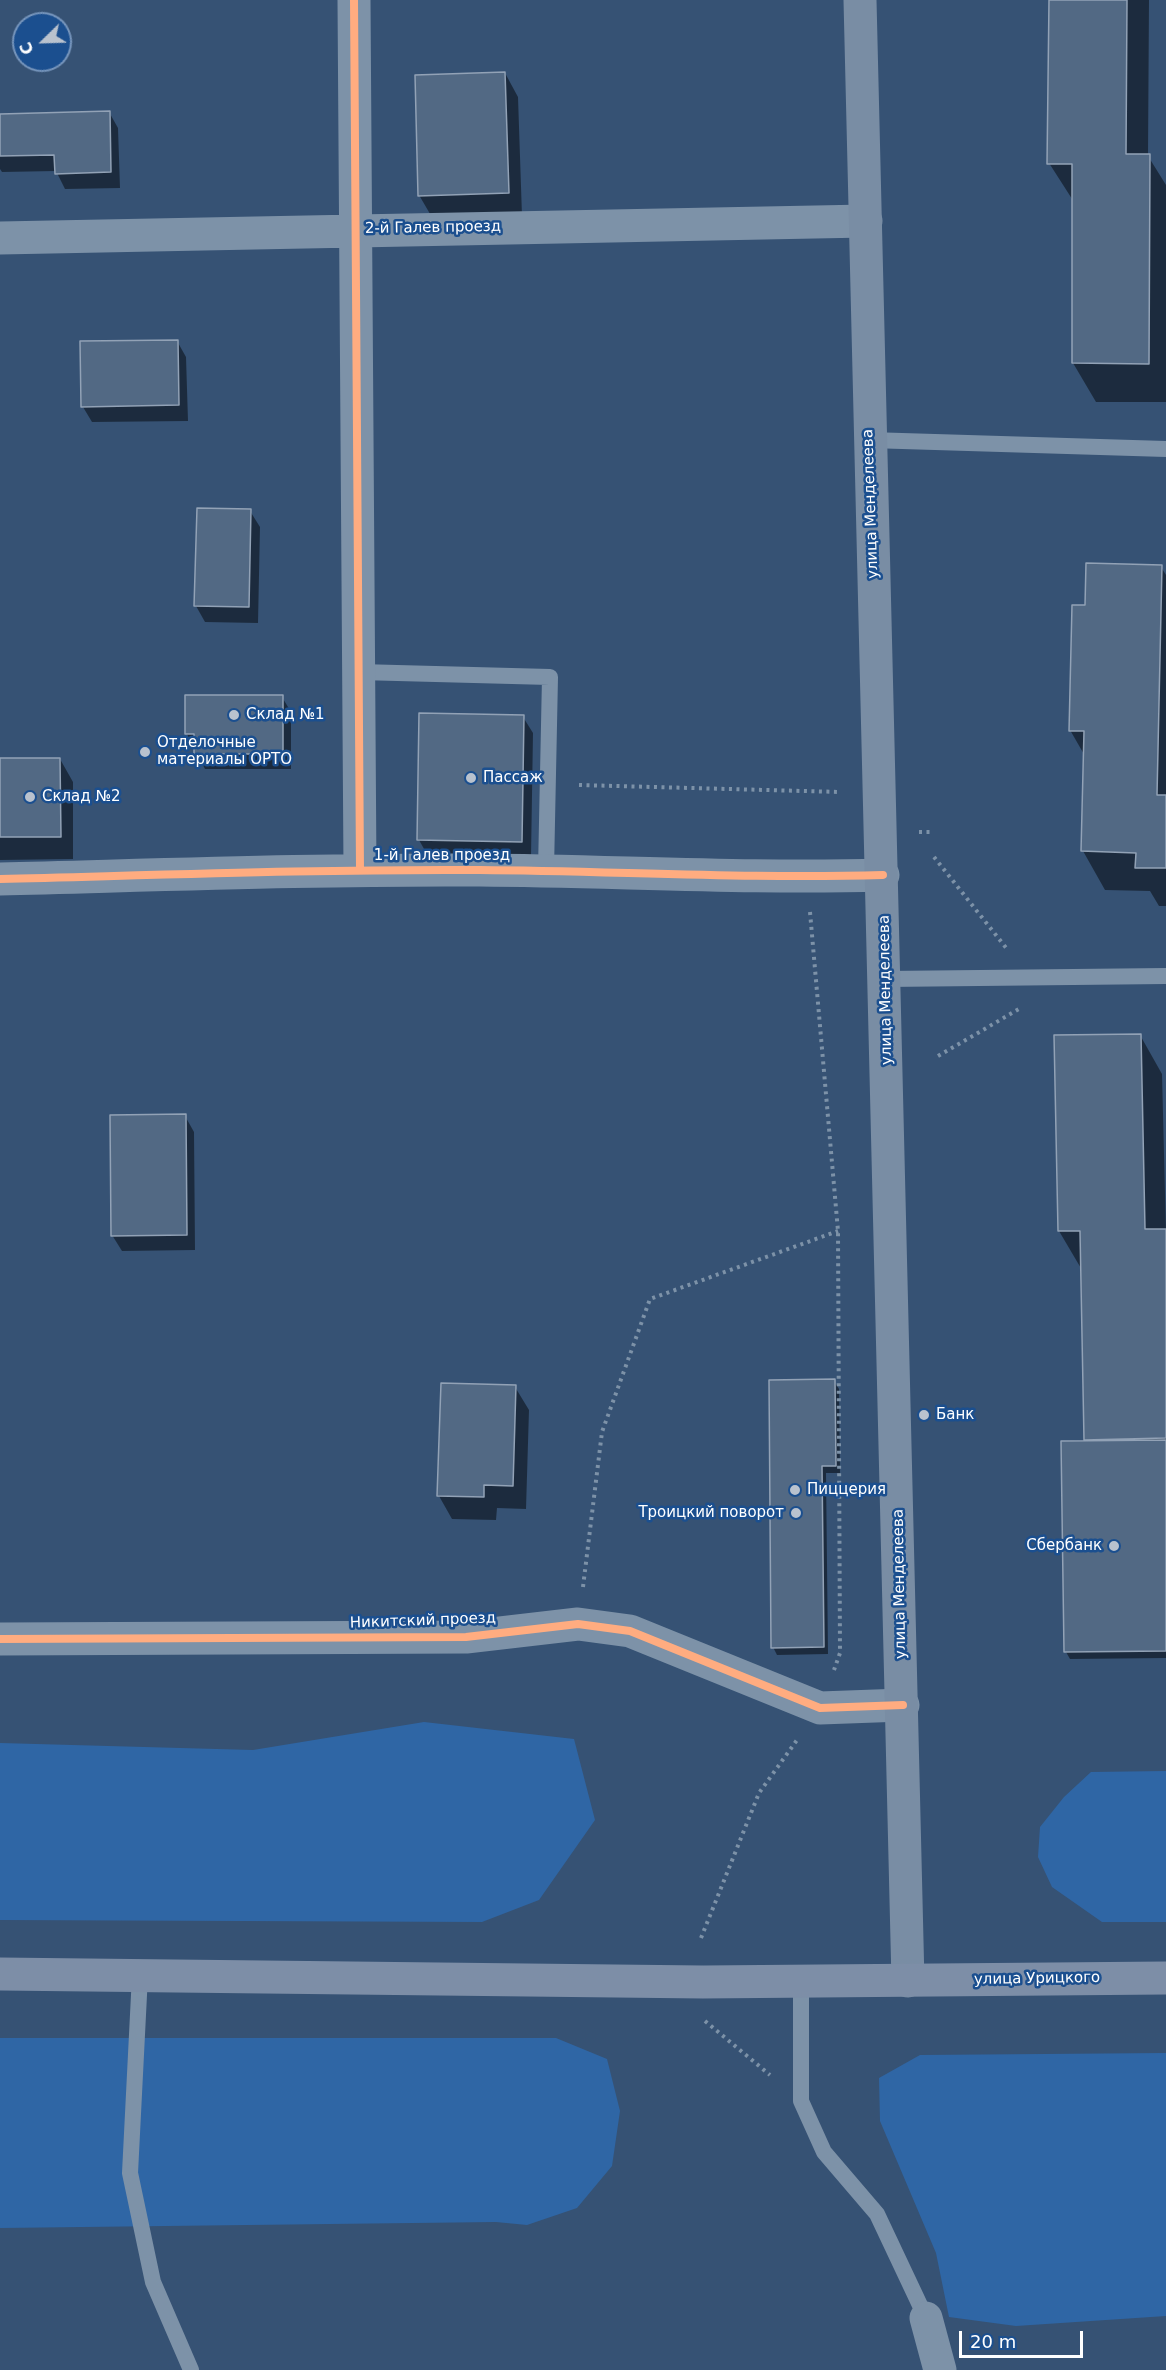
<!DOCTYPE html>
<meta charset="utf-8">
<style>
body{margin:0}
#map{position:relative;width:1166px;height:2370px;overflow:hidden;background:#365274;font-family:"DejaVu Sans",sans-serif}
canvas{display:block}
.north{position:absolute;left:12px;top:12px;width:60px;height:60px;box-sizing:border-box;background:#1b4f8f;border:2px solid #7695bc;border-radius:50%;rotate:247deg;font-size:16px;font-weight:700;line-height:24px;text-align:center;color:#fff}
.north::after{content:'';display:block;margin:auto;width:21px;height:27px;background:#b9c2ce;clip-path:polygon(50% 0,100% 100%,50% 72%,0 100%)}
.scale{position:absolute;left:959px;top:2331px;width:124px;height:27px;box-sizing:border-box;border:3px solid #fff;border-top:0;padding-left:8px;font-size:18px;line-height:21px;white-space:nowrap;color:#fff;-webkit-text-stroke:4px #1b4f8f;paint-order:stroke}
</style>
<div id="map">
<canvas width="1166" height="2370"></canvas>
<div class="north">С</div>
<div class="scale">20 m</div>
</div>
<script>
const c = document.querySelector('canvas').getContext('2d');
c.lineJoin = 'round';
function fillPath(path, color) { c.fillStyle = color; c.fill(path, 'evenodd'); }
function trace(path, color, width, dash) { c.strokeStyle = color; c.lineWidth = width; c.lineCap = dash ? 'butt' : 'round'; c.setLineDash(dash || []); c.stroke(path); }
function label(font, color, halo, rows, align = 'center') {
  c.font = font + ' "DejaVu Sans",sans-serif'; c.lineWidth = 5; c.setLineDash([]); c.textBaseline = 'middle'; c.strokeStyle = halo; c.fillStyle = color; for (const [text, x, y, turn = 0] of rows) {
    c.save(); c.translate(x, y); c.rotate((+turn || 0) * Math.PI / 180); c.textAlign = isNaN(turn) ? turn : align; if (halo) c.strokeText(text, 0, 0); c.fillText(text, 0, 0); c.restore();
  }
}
const green = new Path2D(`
 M424,1722L574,1739L595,1820L539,1900L482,1922L0,1920V1743L253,1750Z
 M1166,1771V1922H1102L1052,1887L1038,1857L1040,1827L1064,1797L1091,1772Z
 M0,2038H556L607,2059L620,2111L612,2166L577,2208L527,2225L496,2222L0,2228Z
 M1166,2053V2316L1016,2326L949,2317L936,2253L880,2121L879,2078L920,2055Z`);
const shadow = new Path2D(`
 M1050,0H1149L1148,156L1166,185V402H1096L1073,363L1074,202L1049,163Z
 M505,73L518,97L522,216L433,219L419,195Z
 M109,112L118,128L120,188L65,189L56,171L2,172L0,169V115Z
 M177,341L186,357L188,421L92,422L83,407Z
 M250,511L260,527L258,623L205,622L196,606Z
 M1161,567L1166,575V906H1159L1150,891L1105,890L1083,851L1085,756L1070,730L1086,606Z
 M282,697L291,712V769H205L187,734Z
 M523,717L533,733L531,857L428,856L419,840Z
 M0,759H60L73,782V859L0,860Z
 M1140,1035L1162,1074L1166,1233V1658L1070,1659L1066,1652L1088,1443L1082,1270L1059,1231Z
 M185,1116L194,1132L195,1250L122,1251L112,1235Z
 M834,1381L839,1389L840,1473H826L828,1654L777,1655L773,1647Z
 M515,1387L529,1410L526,1509L497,1508L496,1520L452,1519L439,1496Z`);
const building = new Path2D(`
 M1049,0H1127L1126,154H1150L1149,364L1072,363V164H1047Z
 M505,72L509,193L418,196L415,75Z
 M110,111L111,172L55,174L54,155L0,156V114Z
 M178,340L179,405L81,407L80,341Z
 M197,508L251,509L249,607L194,606Z
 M1086,563L1162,565L1157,795H1166V868H1135L1136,853L1081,851L1084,731H1069L1072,605H1085Z
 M185,695H283V754H194V734H185Z
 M419,713L524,715L522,842L417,840Z
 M0,758H60L61,837H0Z
 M1141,1034L1145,1229H1166V1438L1084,1440L1080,1231H1058L1054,1035Z
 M186,1114L187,1235L111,1236L110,1115Z
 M835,1379L836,1466H822L824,1647L771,1648L769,1380Z
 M441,1383L516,1385L513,1486L484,1485V1497L437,1496Z
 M1166,1440V1651L1064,1652L1061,1441Z`);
const path = new Path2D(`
 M579,785L841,792
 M919,832H933
 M934,857L1007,949
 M810,912L838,1231L840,1653L834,1670
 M938,1056L1019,1009
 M583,1587L602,1432L650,1299L838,1231
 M701,1938L759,1793L797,1740
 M705,2021L770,2075`);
const lane = new Path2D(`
 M869,440L1166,449
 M359,672L550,677L546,870
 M886,979L1166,976
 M140,1975L130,2173L153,2282L191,2370
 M801,1981V2101L824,2152L877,2214L926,2318`);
const street = new Path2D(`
 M354,0L360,869
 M0,238L866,221
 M0,879C160,875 320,869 480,870C614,871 749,879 883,875
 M0,1639L466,1637L578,1624L630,1631L820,1708L903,1705
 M926,2318L940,2370`);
const secondary = new Path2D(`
 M860,0L908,1981`);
const primary = new Path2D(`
 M0,1974L703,1982L1166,1978`);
const cycleway = new Path2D(`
 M354,0L360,869
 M0,879C160,875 320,869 480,870C614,871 749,879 883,875
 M0,1639L466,1637L578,1624L630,1631L820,1708L903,1705`);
const markers = [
 [234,715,6,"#b9c2ce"],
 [145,752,6,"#b9c2ce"],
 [471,778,6,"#b9c2ce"],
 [30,797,6,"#b9c2ce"],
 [924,1415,6,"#b9c2ce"],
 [795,1490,6,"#b9c2ce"],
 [796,1513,6,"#b9c2ce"],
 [1114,1546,6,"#b9c2ce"]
];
const streetNames = [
 ["2-й Галев проезд",433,228,-1],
 ["улица Менделеева",871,504,-92],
 ["1-й Галев проезд",442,856],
 ["улица Менделеева",886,990,-91],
 ["улица Менделеева",900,1584,-91],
 ["Никитский проезд",423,1621,-2],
 ["улица Урицкого",1037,1979,-1]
];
const poiNames = [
 ["Склад №1",246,715],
 ["Отделочные",157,743],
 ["материалы ОРТО",157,760],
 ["Пассаж",483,778],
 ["Склад №2",42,797],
 ["Банк",936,1415],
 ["Пиццерия",807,1490],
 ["Троицкий поворот",784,1513,"right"],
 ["Сбербанк",1102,1546,"right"]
];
fillPath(green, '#2f66a5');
fillPath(shadow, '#0007');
fillPath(building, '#526984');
trace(building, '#92a2b6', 1.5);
trace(path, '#7d92a8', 4, [3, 4.5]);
trace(lane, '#7d92a8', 16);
trace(street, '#7d92a8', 33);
trace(secondary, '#798da4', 33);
trace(primary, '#7d8ea7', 33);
trace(cycleway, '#ffac80', 8);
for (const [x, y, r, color] of markers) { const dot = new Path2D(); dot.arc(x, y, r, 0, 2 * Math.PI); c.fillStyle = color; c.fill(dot); trace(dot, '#1b4f8f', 2); }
label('15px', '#fff', '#1b4f8f', streetNames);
label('15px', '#fff', '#1b4f8f', poiNames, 'left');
</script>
